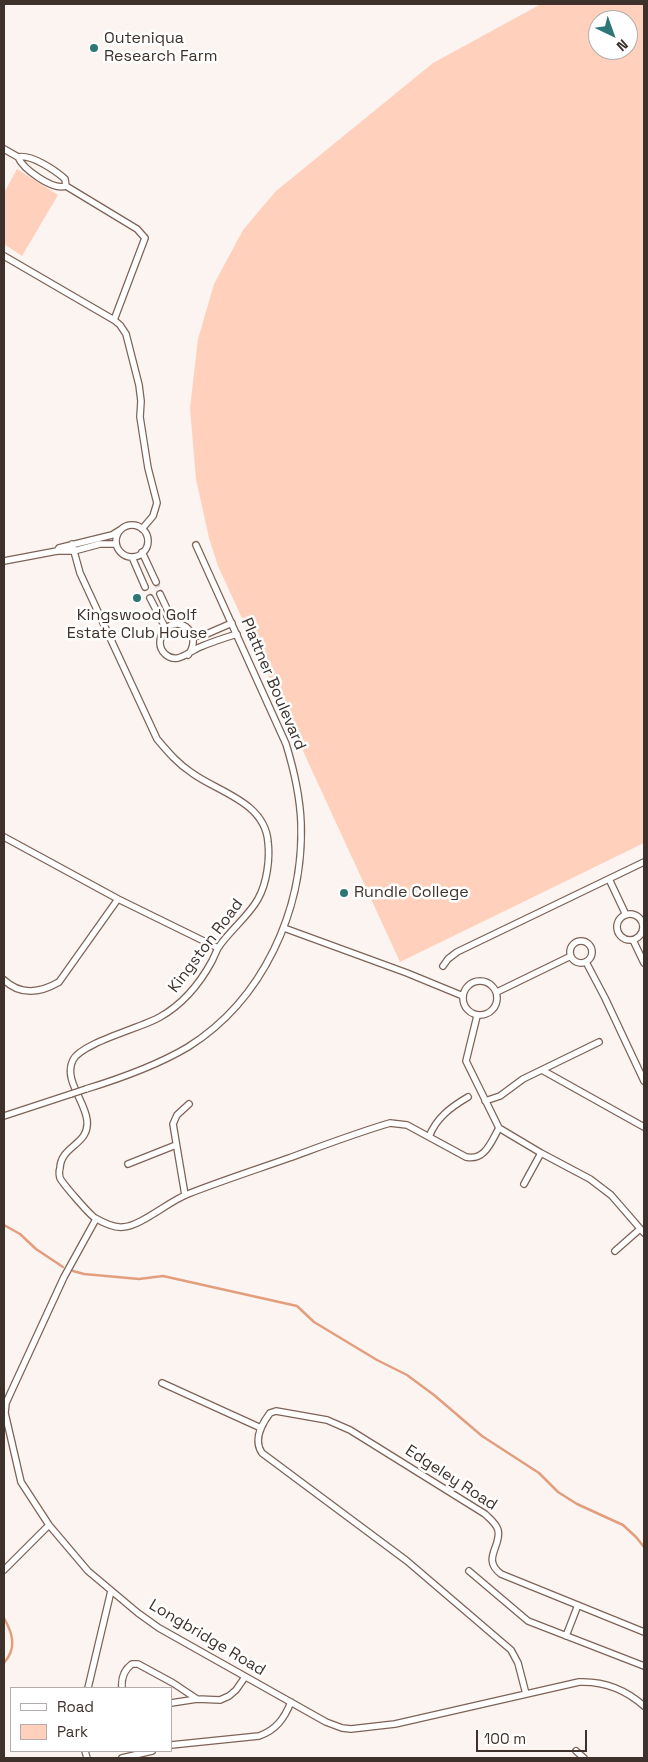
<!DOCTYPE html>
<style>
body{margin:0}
#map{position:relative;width:648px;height:1762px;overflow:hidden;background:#fbf4f1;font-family:"Space Grotesk",sans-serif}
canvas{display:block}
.frame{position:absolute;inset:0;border:5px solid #3e312c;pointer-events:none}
.legend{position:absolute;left:10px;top:1687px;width:162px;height:65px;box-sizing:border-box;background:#fff;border:1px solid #b2adab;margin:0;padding:6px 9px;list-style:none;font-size:15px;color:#3e312c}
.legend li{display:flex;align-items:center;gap:10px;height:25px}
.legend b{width:25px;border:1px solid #b2adab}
.north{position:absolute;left:588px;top:10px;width:50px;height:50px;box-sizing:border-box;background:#fff;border:1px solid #b2adab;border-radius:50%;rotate:138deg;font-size:14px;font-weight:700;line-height:20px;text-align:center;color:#3e312c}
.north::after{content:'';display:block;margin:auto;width:18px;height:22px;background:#2d7777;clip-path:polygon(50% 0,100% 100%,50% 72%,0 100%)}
.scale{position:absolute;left:476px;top:1730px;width:111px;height:22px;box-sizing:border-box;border:2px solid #3e312c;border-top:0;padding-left:6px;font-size:15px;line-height:18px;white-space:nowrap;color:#3e312c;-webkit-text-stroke:4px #fff;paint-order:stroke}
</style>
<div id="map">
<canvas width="648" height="1762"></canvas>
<div class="frame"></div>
<ul class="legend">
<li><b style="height:6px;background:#fff"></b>Road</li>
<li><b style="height:14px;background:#ffd1bc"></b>Park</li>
</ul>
<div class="north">N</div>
<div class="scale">100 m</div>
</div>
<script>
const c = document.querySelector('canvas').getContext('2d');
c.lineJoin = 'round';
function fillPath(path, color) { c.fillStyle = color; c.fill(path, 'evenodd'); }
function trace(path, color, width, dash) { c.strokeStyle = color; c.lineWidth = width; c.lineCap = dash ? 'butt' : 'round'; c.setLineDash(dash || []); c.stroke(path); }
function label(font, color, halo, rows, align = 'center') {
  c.font = font + ' "Space Grotesk",sans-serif'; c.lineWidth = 5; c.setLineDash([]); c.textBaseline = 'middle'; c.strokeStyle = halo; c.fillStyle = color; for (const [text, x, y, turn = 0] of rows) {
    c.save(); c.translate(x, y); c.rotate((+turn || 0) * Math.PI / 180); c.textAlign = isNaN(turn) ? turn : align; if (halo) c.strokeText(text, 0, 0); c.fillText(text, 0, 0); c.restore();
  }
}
const green = new Path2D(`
 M541,4H644V843L400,962L218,566L209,538L196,479L190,408L198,339L214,284L243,230L276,191L433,63ZM598,20H628V50H598Z
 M17,169L58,195L22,256L4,244V193Z`);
const stream = new Path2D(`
 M4,1225L20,1234L36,1249L63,1267
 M73,1271L84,1274L139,1279L163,1276L297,1306L314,1322L377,1360L407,1375L434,1395L482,1436L539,1473L558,1492L577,1504L623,1525L636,1537L644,1547
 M4,1618C13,1634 17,1648 4,1663`);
const streetTunnel = new Path2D(`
 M156,582L160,594`);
const street = new Path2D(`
 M4,149L18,157
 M18,157C31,154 55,170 65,179L66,186
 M18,157C23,169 53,191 66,186
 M66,186L137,229L145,238L114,320
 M4,256L114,320L120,325L126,334L139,385L141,401L140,417L148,468L157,503L153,516L142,529
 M116 541a16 16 0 1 1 32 0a16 16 0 1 1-32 0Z
 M72,544L80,573L157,739C168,752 178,764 192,773C218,792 265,802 268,842C270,859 267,883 258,899C248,917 229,931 218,948C216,952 214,957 212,961C199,985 183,1004 160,1017C141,1028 81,1043 73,1060C63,1079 85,1101 87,1120C90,1145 61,1145 60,1168C59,1171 59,1174 60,1178C63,1184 89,1214 95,1218C102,1222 115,1228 123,1227C141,1226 169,1201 188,1194C221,1181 255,1170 289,1158C322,1146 356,1133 390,1123L407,1125L466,1157C485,1161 491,1142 499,1128
 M57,551L59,548L112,535L120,530
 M142,552L156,582
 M132,557L145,587
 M4,561L57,551H74L100,544H116
 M160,594L174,624
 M150,598L166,629
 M193,636H202L232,623
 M188,655C203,636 182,614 165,629C162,633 160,638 160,643C160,647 162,651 165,654C177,665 188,652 200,647C212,642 224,638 237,634
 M4,837L118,899L218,948
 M609,879L626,915
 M617 927a13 13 0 1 1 26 0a13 13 0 1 1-26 0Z
 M284,928L407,973L463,996
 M633,940L644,963
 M570 952a11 11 0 1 1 22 0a11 11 0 1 1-22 0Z
 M586,962L605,998L644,1081
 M443,966L448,959L457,952L644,862
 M4,980C21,996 40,993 59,982L118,899
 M463 998a17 17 0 1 1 34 0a17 17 0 1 1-34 0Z
 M497,992L571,956
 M477,1016L466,1061L499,1128L541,1153L590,1179L611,1195L644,1233
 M542,1070L644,1127
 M86,1089C122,1078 156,1066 188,1047C263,1000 304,910 301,823C300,796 294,770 286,744L196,545
 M485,1101L500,1096L523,1079L599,1042
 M4,1116L71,1094
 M429,1137C436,1118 451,1107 468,1097
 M128,1164L176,1145
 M524,1184L541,1153
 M185,1195L173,1124L177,1115L189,1104
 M96,1219L64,1277L11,1392L6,1403L5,1413L21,1482L49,1525L88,1571L138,1613L159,1628L326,1722L342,1728L351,1729L395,1724L579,1682C604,1681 625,1689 644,1706
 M615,1251L640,1229
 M162,1383L261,1428
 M4,1570L49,1525
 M469,1571L528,1621L644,1666
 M566,1636L578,1605
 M88,1688L111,1591
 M122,1688C121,1678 124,1670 132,1664H138L173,1683L197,1699
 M526,1694L518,1663L511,1650L407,1561L262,1453C253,1440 261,1425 270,1413L276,1411L327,1420L350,1430L485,1514C490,1519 496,1523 498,1530C502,1546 481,1559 501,1574L644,1632
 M171,1703L197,1699L220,1700L229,1696L236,1690L245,1677
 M171,1745L259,1736C276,1730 284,1719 291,1702
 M85,1751L87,1758
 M576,1751L584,1758
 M122,1758L152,1751`);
const streetBridge = new Path2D(`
 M71,1094L86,1089`);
const markers = [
 [94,48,5,"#2d7777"],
 [137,598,5,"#2d7777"],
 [344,893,5,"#2d7777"]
];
const poiNames = [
 ["Outeniqua",104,39],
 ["Research Farm",104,57],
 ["Kingswood Golf",137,616,"center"],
 ["Estate Club House",137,634,"center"],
 ["Rundle College",354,893]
];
const streetNames = [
 ["Plattner Boulevard",273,684,67],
 ["Kingston Road",206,946,-53],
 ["Edgeley Road",451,1478,33],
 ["Longbridge Road",207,1638,31]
];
fillPath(green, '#ffd1bc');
trace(stream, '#e39e7e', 2.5);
trace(streetTunnel, '#d5cdca', 5.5, [5.5, 3]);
trace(street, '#7e6357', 8);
trace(street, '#fff', 5.5);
trace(streetBridge, '#7e6357', 8, []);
trace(streetBridge, '#fff', 5.5);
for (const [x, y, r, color] of markers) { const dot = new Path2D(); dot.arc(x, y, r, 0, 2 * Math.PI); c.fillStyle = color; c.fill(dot); trace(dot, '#fff', 2); }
label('16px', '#3e312c', '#fff', poiNames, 'left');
label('16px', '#3e312c', '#fff', streetNames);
</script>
